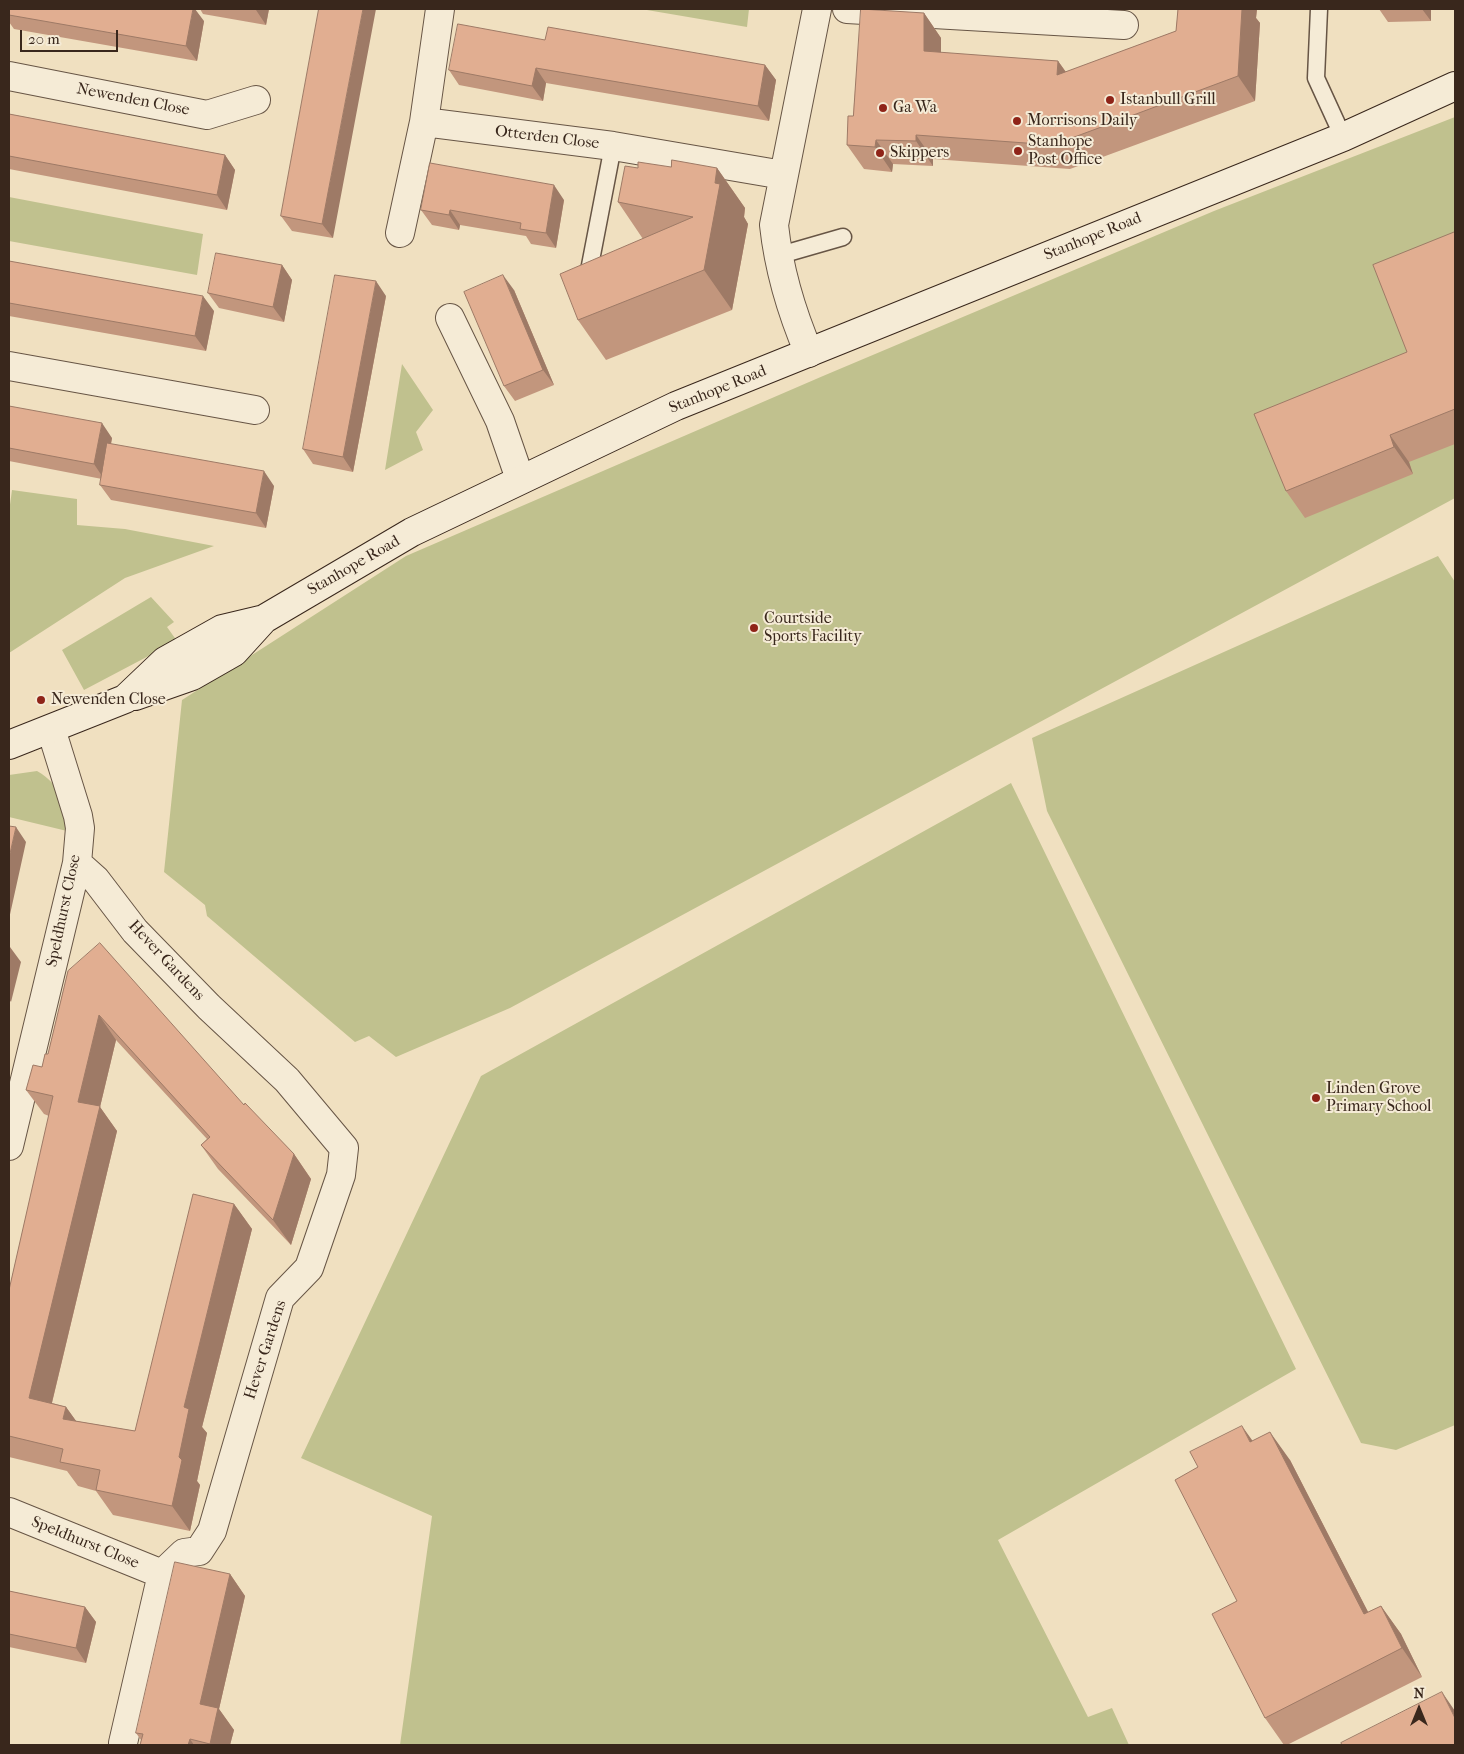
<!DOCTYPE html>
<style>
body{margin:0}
#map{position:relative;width:1464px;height:1754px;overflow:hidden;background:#f0e0c0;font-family:"IM FELL French Canon",serif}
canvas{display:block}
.frame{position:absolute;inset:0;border:10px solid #39271c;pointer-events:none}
.north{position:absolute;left:1394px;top:1684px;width:50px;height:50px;-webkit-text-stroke:4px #f5ebd6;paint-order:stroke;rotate:0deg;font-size:14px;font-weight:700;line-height:20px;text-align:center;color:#39271c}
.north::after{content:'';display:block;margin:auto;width:18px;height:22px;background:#39271c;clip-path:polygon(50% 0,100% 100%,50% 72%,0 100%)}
.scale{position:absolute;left:20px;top:30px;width:98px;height:22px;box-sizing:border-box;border:2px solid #39271c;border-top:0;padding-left:6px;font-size:15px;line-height:18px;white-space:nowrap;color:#39271c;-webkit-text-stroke:4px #f5ebd6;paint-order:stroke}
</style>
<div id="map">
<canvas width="1464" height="1754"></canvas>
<div class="frame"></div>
<div class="north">N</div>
<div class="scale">20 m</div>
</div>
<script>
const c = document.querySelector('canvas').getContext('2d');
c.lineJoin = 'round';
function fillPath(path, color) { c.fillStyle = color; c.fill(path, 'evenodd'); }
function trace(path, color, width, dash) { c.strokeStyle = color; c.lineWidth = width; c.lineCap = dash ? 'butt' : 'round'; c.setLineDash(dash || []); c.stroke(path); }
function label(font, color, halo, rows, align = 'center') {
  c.font = font + ' "IM FELL French Canon",serif'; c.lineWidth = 4; c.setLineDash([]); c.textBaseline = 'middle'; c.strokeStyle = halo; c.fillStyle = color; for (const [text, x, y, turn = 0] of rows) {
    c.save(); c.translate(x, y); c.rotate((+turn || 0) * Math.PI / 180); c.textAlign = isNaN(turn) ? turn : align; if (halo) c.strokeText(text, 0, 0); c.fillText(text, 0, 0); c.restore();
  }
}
const green = new Path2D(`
 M641,9H749L747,27Z
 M1455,117V498L510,1008L396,1057L369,1036L355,1042L207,916L205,905L164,872L182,700L406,556L823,376L1214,211Z
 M9,197L203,234L197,275L9,241Z
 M402,364L433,410L416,432L423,450L385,470Z
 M12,490L77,499V525L125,529L214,546L125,578L9,653V512Z
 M1438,556L1455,582V1425L1396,1450L1361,1443L1047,811L1032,738Z
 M151,597L174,622L167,627L177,641L84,690L62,650Z
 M37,771C63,786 62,803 67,831L9,817V775Z
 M1011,783L1296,1369L998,1540L1088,1717L1112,1708L1129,1745H400L432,1516L301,1458L481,1076Z`);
const lane = new Path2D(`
 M1319,9L1316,78L1343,137
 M777,256L843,237
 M587,281L613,146`);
const street = new Path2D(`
 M440,9L424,122L613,146L783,175
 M847,9L1124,25
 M9,76L207,115L256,100
 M400,233L424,122
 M450,318L500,421L520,479
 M809,353C791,311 779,271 774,225L817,9
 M9,366L255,410
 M77,863L96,880L135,931L209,1007L287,1080L344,1148L341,1175L309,1268L280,1298L212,1531L199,1551L184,1553L162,1574L123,1743
 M9,1146L77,863L80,828L78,816L51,729
 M9,1512L162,1574`);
const secondary = new Path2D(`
 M135,696L192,676L234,652L264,619
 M9,745L125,699L165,661L222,629L264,619L412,532L676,406L1343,137L1455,86`);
const wall = new Path2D(`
 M9,9L204,21L197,61L14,29L9,22Z
 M200,9H269L266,25L203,14Z
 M319,9L333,238L292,231L281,216Z
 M1178,9H1257L1256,18L1260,23L1255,101L1070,169L933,159V166L893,164L892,172L864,169L847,145L853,116L924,13L941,38V53L1058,61L1066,72L1176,31Z
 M1379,9H1431V21L1388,22Z
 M545,40L765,65L776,80L769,121L546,83L543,101L459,85L449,70Z
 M9,114L225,155L235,170L227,210L9,169Z
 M671,167L717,168L745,208L744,217L748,224L732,310L606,360L578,320L643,239L618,202L638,168Z
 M564,200L556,248L531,244L526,236L460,225L459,230L432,225L421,210Z
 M1455,232V444L1409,462L1413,474L1305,518L1286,491L1407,352Z
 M9,261L214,311L206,351L9,316Z
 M282,265L292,280L284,322L219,308L208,293Z
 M514,290L554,385L515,401L504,386Z
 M386,296L353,472L313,464L303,449Z
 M9,406L112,438L111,444L274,486L266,528L111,500L100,485L102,479L9,461Z
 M68,971L244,1105L294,1154L311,1179L291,1245L218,1169L201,1145L207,1139L116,1040L100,1107L117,1131L52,1403L66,1407L76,1421L135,1431L234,1204L252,1229L202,1427L207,1433L197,1481L200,1485L190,1531L113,1515L96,1491L78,1486L67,1471L9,1457V1290L49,1116L44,1114L26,1090L42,1067L48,1054Z
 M1253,1441L1290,1460L1368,1612L1381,1606L1401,1634L1422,1677L1287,1745H1284L1265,1718L1237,1601Z
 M230,1574L245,1596L219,1709L234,1730L230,1745H140L141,1740L136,1733Z
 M9,1591L85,1607L96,1622L86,1663L9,1647Z`);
const shadedWall = new Path2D(`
 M193,9H195L204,21L197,61L186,46Z
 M256,9H269L266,25L256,10Z
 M363,9H376L333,238L322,224Z
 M1242,9H1257L1256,18L1260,23L1255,101L1238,76Z
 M1422,9H1431V21Z
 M924,13L941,38V76L924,51Z
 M1058,61L1075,85L1057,75Z
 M765,65L776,80L769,121L758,106Z
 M536,68L546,83L543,101L532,86Z
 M916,135L933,159V166L916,141Z
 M876,140L893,164L892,172L875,147Z
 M225,155L235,170L227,210L217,195Z
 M717,168L745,208L744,217L748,224L732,310L704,270Z
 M554,185L564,200L556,248L546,233Z
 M450,210L460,225L459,230L449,215Z
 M282,265L292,280L284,322L273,307Z
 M503,275L514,290L554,385L543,370Z
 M376,281L386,296L353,472L343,457Z
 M203,296L214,311L206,351L195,336Z
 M102,423L112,438L104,479L94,464Z
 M1390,435L1409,462L1413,474L1394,447Z
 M264,471L274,486L266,528L256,513Z
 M16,827L26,842L9,919V858Z
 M10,947L21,962L11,1002L9,999V953Z
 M99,1015L116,1040L100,1107L117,1131L47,1423L29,1398L78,1102Z
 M294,1154L311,1179L291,1245L273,1220Z
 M234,1204L252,1229L202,1427L207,1433L197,1481L200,1485L190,1531L172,1506L179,1457L184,1407Z
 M66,1407L84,1432L63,1419Z
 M1242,1426L1262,1454L1250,1442Z
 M1270,1432L1290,1460L1384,1643L1364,1614Z
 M230,1574L245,1596L219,1709L234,1730L230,1745H211L210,1744L200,1704Z
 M1381,1606L1401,1634L1422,1677L1402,1648Z
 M85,1607L96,1622L86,1663L76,1648Z
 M1442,1692L1455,1711V1718Z
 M190,1739L194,1745H188Z`);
const building = new Path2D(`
 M9,9H193L186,46L9,15Z
 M319,9H363L322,224L281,216Z
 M861,9L924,13V51L1058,61L1057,75L1176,31L1178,9H1242L1238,76L1053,145L916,135V141L876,140L875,147L847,145L848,116H853Z
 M458,24L545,40L548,27L765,65L758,106L536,68L532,86L449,70Z
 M9,114L225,155L217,195L9,156Z
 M672,160L717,168L715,183L720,184L704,270L578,320L560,274L693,217L618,202L625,166L638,168V162L671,167Z
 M430,163L554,185L546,233L520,229L521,223L450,210L449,215L421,210Z
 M1455,232V409L1390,435L1394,447L1286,491L1254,414L1407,352L1373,265Z
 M216,253L282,265L273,307L208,293Z
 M9,261L203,296L195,336L9,303Z
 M335,275L376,281L343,457L303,449Z
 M503,275L543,370L504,386L464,292Z
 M9,406L102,423L94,464L9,448Z
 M107,443L264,471L256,513L100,485Z
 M9,826L16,827L9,858Z
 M100,943L244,1105L245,1103L294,1154L273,1220L201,1145L210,1137L99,1015L78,1102L100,1106L29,1398L66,1407L63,1419L135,1431L193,1194L234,1204L184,1407L189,1409L179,1457L182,1460L172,1506L96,1490L100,1470L60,1462L63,1449L9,1436V1290L53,1096L26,1090L33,1065L42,1067L45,1054H48L68,971Z
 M1242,1426L1250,1442L1270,1432L1364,1614L1381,1606L1402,1648L1265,1718L1212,1614L1237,1601L1175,1480L1198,1467L1190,1452Z
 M175,1562L230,1574L200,1704L218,1708L210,1744L190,1739L188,1745H140L143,1734L136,1733Z
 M9,1591L85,1607L76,1648L9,1634Z
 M1442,1692L1455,1718V1745H1342L1341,1743Z`);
const markers = [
 [1110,100,5,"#8f2418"],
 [883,108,5,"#8f2418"],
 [1017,121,5,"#8f2418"],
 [1018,151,5,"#8f2418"],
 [880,153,5,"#8f2418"],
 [754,628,5,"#8f2418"],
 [41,700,5,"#8f2418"],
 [1316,1098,5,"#8f2418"]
];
const streetNames = [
 ["Newenden Close",133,100,11],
 ["Otterden Close",547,138,7],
 ["Stanhope Road",1093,237,-22],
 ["Stanhope Road",718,390,-22],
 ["Stanhope Road",354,566,-30],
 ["Speldhurst Close",64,911,-78],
 ["Hever Gardens",166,961,47],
 ["Hever Gardens",266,1350,-72],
 ["Speldhurst Close",85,1543,22]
];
const poiNames = [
 ["Istanbull Grill",1120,100],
 ["Ga Wa",893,108],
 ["Morrisons Daily",1027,121],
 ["Stanhope",1028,142],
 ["Post Office",1028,160],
 ["Skippers",890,153],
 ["Courtside",764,619],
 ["Sports Facility",764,637],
 ["Newenden Close",51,700],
 ["Linden Grove",1326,1089],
 ["Primary School",1326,1107]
];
fillPath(green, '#c0c18e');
trace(lane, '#675545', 19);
trace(street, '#675545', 30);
trace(secondary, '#39271c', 30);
trace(lane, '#f5ebd6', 16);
trace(street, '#f5ebd6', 28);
trace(secondary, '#f5ebd6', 28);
fillPath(wall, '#c2967d');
fillPath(shadedWall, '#9e7a66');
fillPath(building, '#e1ae91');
trace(building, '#9e7a66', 1);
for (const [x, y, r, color] of markers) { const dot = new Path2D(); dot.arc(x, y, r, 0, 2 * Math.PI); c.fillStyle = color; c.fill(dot); trace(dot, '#f5ebd6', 2); }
label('16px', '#39271c', '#f5ebd6', streetNames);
label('16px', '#39271c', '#f5ebd6', poiNames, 'left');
</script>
